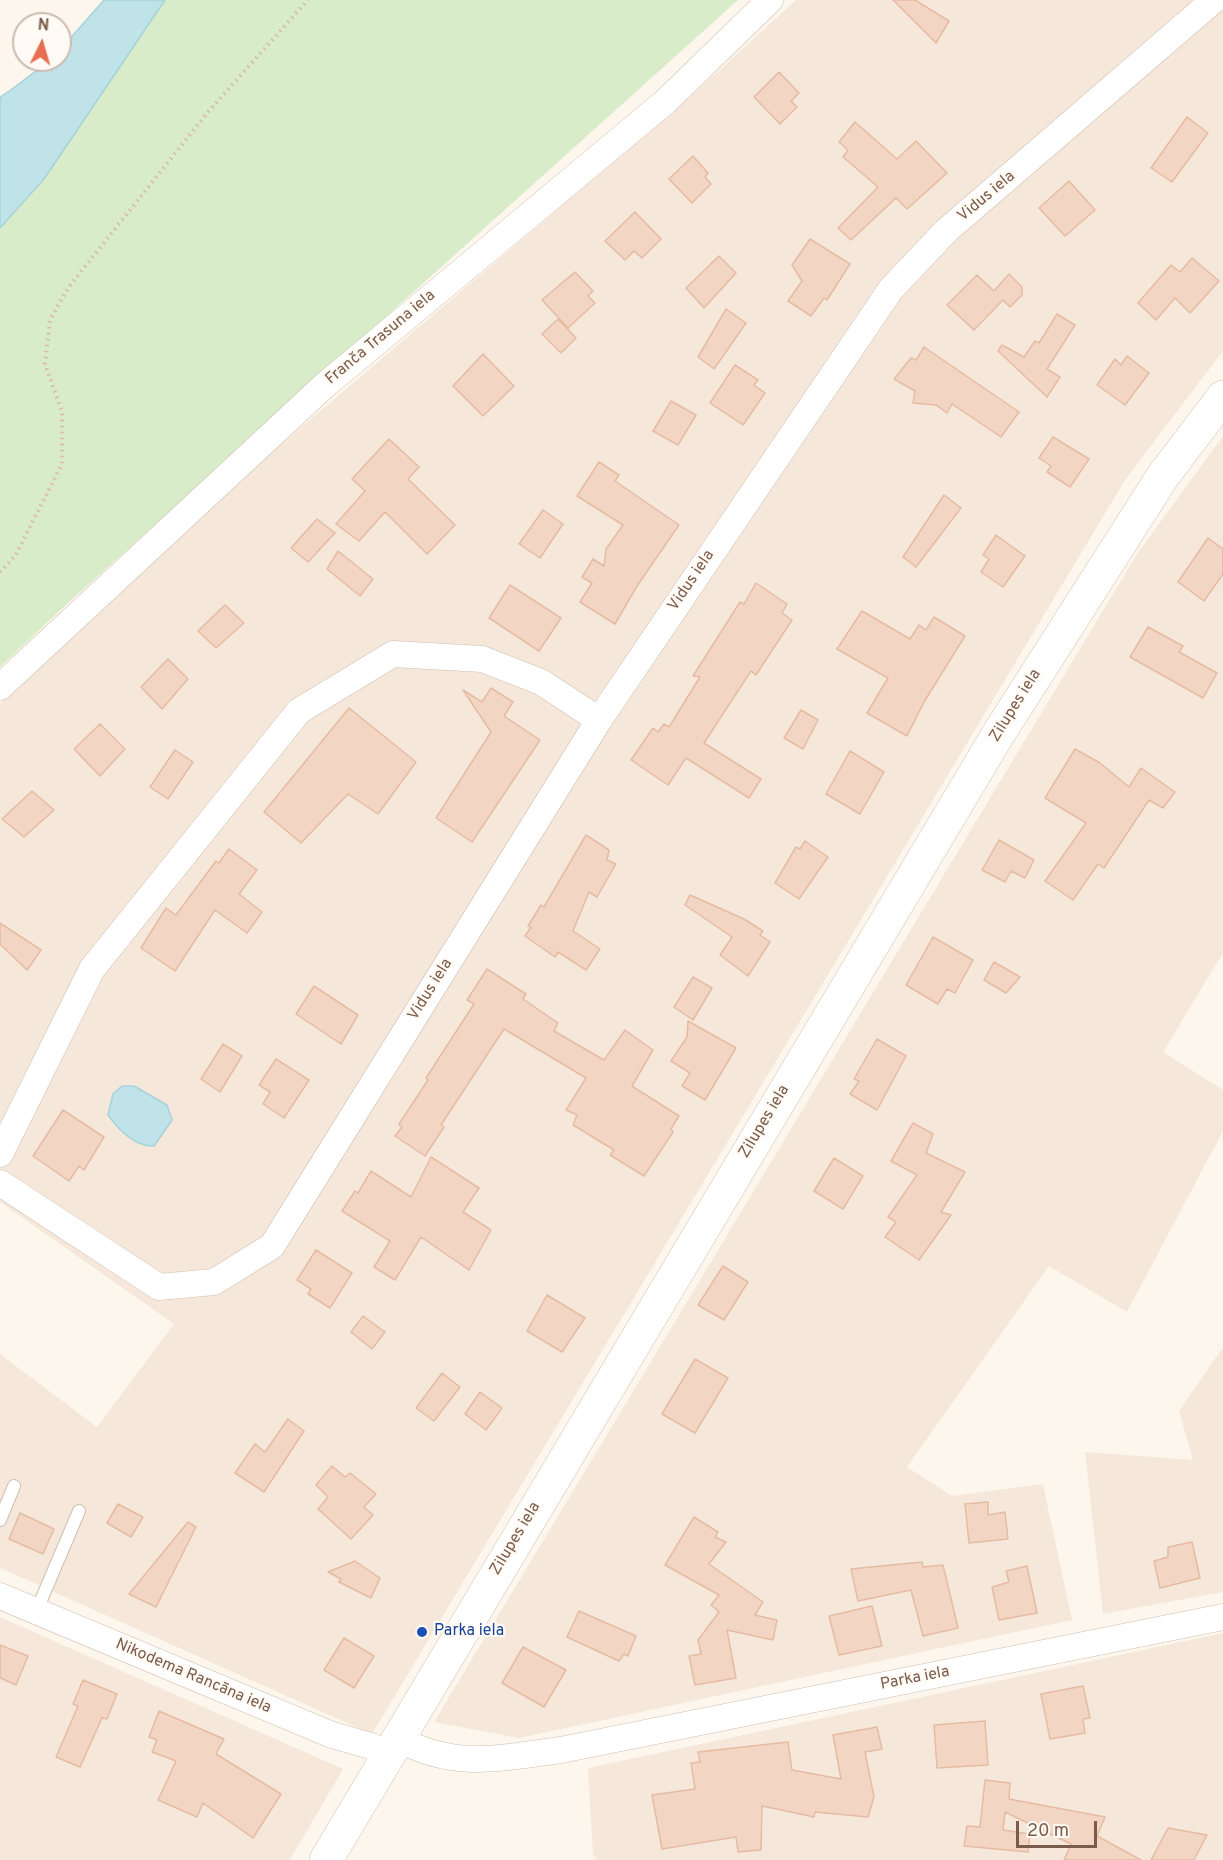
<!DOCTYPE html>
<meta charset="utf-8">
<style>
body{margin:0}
#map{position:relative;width:1223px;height:1860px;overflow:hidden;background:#fdf6ec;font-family:Overpass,sans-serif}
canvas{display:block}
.north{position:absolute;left:12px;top:12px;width:60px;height:60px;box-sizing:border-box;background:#fffaf3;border:2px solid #cabbb1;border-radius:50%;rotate:5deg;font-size:16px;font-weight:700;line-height:24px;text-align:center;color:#7a5c4d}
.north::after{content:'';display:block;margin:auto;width:21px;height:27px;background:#e76f51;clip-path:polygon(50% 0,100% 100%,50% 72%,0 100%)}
.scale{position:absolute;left:1016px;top:1821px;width:81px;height:27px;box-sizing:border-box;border:3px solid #7a5c4d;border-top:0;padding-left:8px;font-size:18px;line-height:21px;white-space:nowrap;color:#7a5c4d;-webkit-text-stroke:4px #fffaf3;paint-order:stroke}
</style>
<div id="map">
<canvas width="1223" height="1860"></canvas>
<div class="north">N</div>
<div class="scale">20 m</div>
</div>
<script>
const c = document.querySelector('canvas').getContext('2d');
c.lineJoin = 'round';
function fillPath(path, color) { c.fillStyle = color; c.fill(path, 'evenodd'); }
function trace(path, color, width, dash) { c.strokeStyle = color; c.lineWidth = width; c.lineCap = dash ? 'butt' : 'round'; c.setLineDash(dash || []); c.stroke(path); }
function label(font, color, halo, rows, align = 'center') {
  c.font = font + ' Overpass,sans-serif'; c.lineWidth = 4.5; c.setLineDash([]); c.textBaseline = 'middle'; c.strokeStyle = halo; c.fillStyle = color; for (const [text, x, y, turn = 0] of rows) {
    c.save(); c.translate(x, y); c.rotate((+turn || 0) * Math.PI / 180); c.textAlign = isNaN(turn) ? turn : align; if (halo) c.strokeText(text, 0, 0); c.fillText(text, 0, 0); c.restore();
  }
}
const residential = new Path2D(`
 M796,0H1223V351L1125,480L372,1734L0,1568V1354L97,1427L174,1324L0,1202V704L266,457L690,97Z
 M1223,436V953L1163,1052L1223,1090V1131L1127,1312L1049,1266L907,1467L952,1496L1043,1484L1072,1620L519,1738L434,1722L1137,554Z
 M1223,1347V1592L1103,1614L1085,1452L1193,1460L1179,1411Z
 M0,1617L343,1769L290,1860H0Z
 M1223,1633V1860H597L593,1854L588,1768Z`);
const green = new Path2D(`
 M140,0H738L69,602L0,667V145Z`);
const water = new Path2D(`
 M104,0H165L44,179L0,228V97C17,88 44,60 60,60V50Z
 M122,1086H134L167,1105L172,1120L154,1146C135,1147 118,1129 108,1115L113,1094Z`);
const building = new Path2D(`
 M893,0H915L949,21L936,43Z
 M779,72L799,93L791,101L797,107L780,124L754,97Z
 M1187,117L1208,133L1172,182L1151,168Z
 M855,122L897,159L916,141L947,173L907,209L896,198L851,240L838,228L878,187L843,157L848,150L839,142Z
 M693,156L708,173L705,177L711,184L692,203L669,179Z
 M1069,181L1095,210L1065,236L1039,208Z
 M635,212L661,239L642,258L634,251L625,260L605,241Z
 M810,239L850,264L827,300L824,298L811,316L788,301L802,281L792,265Z
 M719,256L736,273L704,308L686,288Z
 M1192,258L1219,281L1190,313L1175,298L1156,320L1138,303L1171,265L1180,272Z
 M575,272L593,291L588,296L595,303L568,328L542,300Z
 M1009,274L1022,287V295L1010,307L1003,300L974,330L947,305L977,275L994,291Z
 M726,309L746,323L714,369L698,357Z
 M1057,314L1075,325L1047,369L1060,377L1047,397L998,351L1002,345L1024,357L1035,341L1039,343Z
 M558,319L576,338L561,353L542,334Z
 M924,347L1019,412L1001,437L952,404L947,413L936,405L913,403L915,391L894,379L911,358L916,360Z
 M483,354L514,386L483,416L453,386Z
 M1127,356L1149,373L1125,405L1097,385L1115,359L1121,365Z
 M735,365L758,380L754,385L765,393L743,425L710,403Z
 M671,401L696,415L678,445L653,431Z
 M1053,437L1089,459L1070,487L1047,472L1051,466L1039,458Z
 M389,439L419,467L408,479L455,525L427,554L385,512L359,541L336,524L365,491L352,479Z
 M599,462L619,475L615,481L679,525L637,586L615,624L580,602L592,583L582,577L593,559L604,566L606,549L623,525L577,496Z
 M944,495L961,508L916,567L903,557Z
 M543,510L563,524L540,558L519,544Z
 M317,519L335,533L308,562L291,548Z
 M996,535L1025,556L1003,587L981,572L989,559L983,555Z
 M1208,538L1223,549V574L1204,601L1178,582Z
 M338,551L373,579L360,596L327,569Z
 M756,583L787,604L782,613L792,620L756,675L751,671L704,743L761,779L749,798L686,758L668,785L631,760L653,728L658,732L664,724L669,727L700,677L693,676L740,602L744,604Z
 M510,585L561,618L539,651L489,618Z
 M225,605L244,623L216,648L198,631Z
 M862,611L910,639L919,625L926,630L934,617L965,636L924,702L907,736L867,713L888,678L837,649Z
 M1148,627L1183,646L1179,652L1217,673L1203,698L1130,657Z
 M168,659L188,679L162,709L141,687Z
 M491,688L513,702L504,716L540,740L472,842L436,818L491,732L463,690L482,702Z
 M349,708L416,762L378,814L348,794L301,843L264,812Z
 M801,710L818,720L803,749L784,738Z
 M100,724L125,749L100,776L74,749Z
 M1075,749L1100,763L1129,787L1141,768L1175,792L1163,808L1149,800L1104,868L1098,864L1073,900L1045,881L1086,823L1045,798Z
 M175,750L193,762L168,799L150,787Z
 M850,751L884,772L860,814L826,794Z
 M32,791L54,810L24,837L2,819Z
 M586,835L609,850L607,860L616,864L597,897L589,892L573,931L600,949L586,970L558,952L555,957L525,936L531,927L528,926L541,905L544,907Z
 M999,840L1034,860L1025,878L1011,871L1005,882L982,870Z
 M805,841L828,857L799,899L775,883L796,847L800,849Z
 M229,849L257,870L239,894L262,912L247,933L215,910L175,971L141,948L166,908L176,915L216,861L219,863Z
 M690,895L744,919L763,931L760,935L770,942L748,976L720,955L732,937L685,905Z
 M0,923L41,950L27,970L0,944Z
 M933,937L973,960L955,993L947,989L938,1004L906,985Z
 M994,962L1020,977L1006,993L984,980Z
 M487,969L526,994L523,999L558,1023L554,1031L604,1060L625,1030L653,1050L632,1086L679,1116L671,1129L673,1132L644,1176L610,1155L614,1150L573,1125L577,1115L566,1110L586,1078L504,1029L441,1125L444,1127L425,1156L395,1136L402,1127L399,1124L428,1080L426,1078L474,1004L467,1000Z
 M693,977L712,988L693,1020L674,1007Z
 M314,986L358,1015L341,1044L296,1014Z
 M688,1021L736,1048L705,1100L682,1086L690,1073L671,1061L687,1037Z
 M877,1039L906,1056L877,1110L850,1094L859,1081L854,1079Z
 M223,1044L242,1056L220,1092L201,1079Z
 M276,1059L309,1080L284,1118L263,1104L270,1092L259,1085Z
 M63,1110L104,1137L84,1170L79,1166L69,1181L33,1156Z
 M913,1123L933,1134L926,1153L965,1172L941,1212L951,1215L919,1260L885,1237L896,1222L888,1217L917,1175L891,1161Z
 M431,1157L479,1188L463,1212L491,1230L469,1270L421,1237L395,1280L374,1267L390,1241L342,1211L355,1191L358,1193L371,1171L411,1197Z
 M834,1158L863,1176L843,1209L814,1191Z
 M316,1250L352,1273L330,1308L308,1294L311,1289L297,1280Z
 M723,1266L748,1282L724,1320L698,1305Z
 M547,1295L585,1318L562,1352L527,1331Z
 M363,1316L385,1332L372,1349L351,1332Z
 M695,1359L728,1378L695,1433L662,1414Z
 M442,1373L460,1387L434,1421L416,1408Z
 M480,1392L502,1408L486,1430L465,1414Z
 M288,1419L304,1431L264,1492L235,1473L255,1444L265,1452Z
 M332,1466L345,1477L350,1473L376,1494L364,1507L373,1515L351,1539L318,1509L328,1497L316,1485Z
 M988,1502V1515L1005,1512L1008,1539L969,1543L965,1504Z
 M118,1504L143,1517L131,1537L107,1523Z
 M20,1513L54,1529L43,1554L9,1539Z
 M694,1517L718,1532L715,1537L726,1542L709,1564L763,1602L755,1615L777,1620L773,1640L727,1630L736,1678L695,1685L689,1656L701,1654L698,1640L719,1612L711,1605L719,1595L665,1565Z
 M188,1522L196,1527L156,1607L129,1594Z
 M1192,1542L1200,1578L1160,1588L1154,1561L1168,1557V1547Z
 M355,1561L380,1578L371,1598L339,1582L341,1579L328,1572Z
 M922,1562L923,1567L943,1565L958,1628L923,1636L911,1590L858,1601L851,1569Z
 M1027,1566L1037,1613L999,1620L992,1587L1009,1582L1006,1571Z
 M872,1606L882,1646L839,1655L829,1616Z
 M579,1611L636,1636L628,1656L624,1654L619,1661L567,1637Z
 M344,1638L374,1656L354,1688L324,1670Z
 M0,1645L28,1656L16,1685L0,1678Z
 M523,1647L566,1670L544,1707L502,1683Z
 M83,1680L117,1694L107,1719L102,1718L80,1767L56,1757L78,1706L73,1704Z
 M1083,1686L1090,1718L1083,1719L1085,1733L1050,1739L1041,1694Z
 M159,1711L224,1739L216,1754L281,1794L253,1838L203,1803L197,1817L158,1800L176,1761L152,1752L157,1740L149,1737Z
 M985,1721L988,1765L937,1768L934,1725Z
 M877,1727L882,1749L865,1752L874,1797L868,1817L815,1812L814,1817L762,1806L761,1850L738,1852L736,1837L662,1849L652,1795L695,1789L691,1763L700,1762L698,1752L788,1742L792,1770L841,1779L833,1735Z
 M985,1780L1010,1783L1009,1799L1105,1817L1097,1836L1141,1860H1064L1071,1844L1005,1812L1003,1830L1030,1834L1028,1852L964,1846L967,1826L980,1827Z
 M1168,1828L1207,1835L1194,1860H1151Z`);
const path = new Path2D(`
 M0,572L15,556L62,464V412L45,364L50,320L68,288L208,112L308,0`);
const lane = new Path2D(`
 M0,1520L14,1486
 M36,1612L79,1511`);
const street = new Path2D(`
 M0,687L324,386L665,102L770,0
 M0,1154L92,969L299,711L393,654L482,659L541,682L599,720
 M0,1183L159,1287L214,1282L272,1246L599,720L891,289L946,231L1214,0
 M0,1596L332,1735L371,1746L387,1754
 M397,1738C454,1770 500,1758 561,1750L1223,1617`);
const secondary = new Path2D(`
 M326,1860L999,733L1163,476L1223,397`);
const markers = [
 [422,1632,6,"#1a4fb4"]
];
const streetNames = [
 ["Vidus iela",987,197,-40],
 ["Franča Trasuna iela",381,338,-40],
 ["Vidus iela",692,581,-56],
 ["Zilupes iela",1016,706,-58],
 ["Vidus iela",431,990,-58],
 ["Zilupes iela",765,1122,-59],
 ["Zilupes iela",516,1539,-59],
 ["Nikodema Rancāna iela",193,1677,23],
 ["Parka iela",915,1679,-11]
];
const transitNames = [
 ["Parka iela",434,1632]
];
fillPath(residential, '#f5e8da');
fillPath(green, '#d8ecc9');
fillPath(water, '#bfe3e8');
trace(water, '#a5d3da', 1.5);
fillPath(building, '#f3d5c3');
trace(building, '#e6bba3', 1.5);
trace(lane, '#d1beb0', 14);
trace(street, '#d1beb0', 27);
trace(secondary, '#d6c0b0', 34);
trace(path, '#d9b8a5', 4, [1.5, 4.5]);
trace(lane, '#fff', 12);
trace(street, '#fff', 26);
trace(secondary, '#fff', 33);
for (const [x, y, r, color] of markers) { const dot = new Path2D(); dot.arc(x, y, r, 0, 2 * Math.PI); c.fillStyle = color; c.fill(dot); trace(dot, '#fffaf3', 2); }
label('16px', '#7a5c4d', '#fffaf3', streetNames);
label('16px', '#164399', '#fffaf3', transitNames, 'left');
</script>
